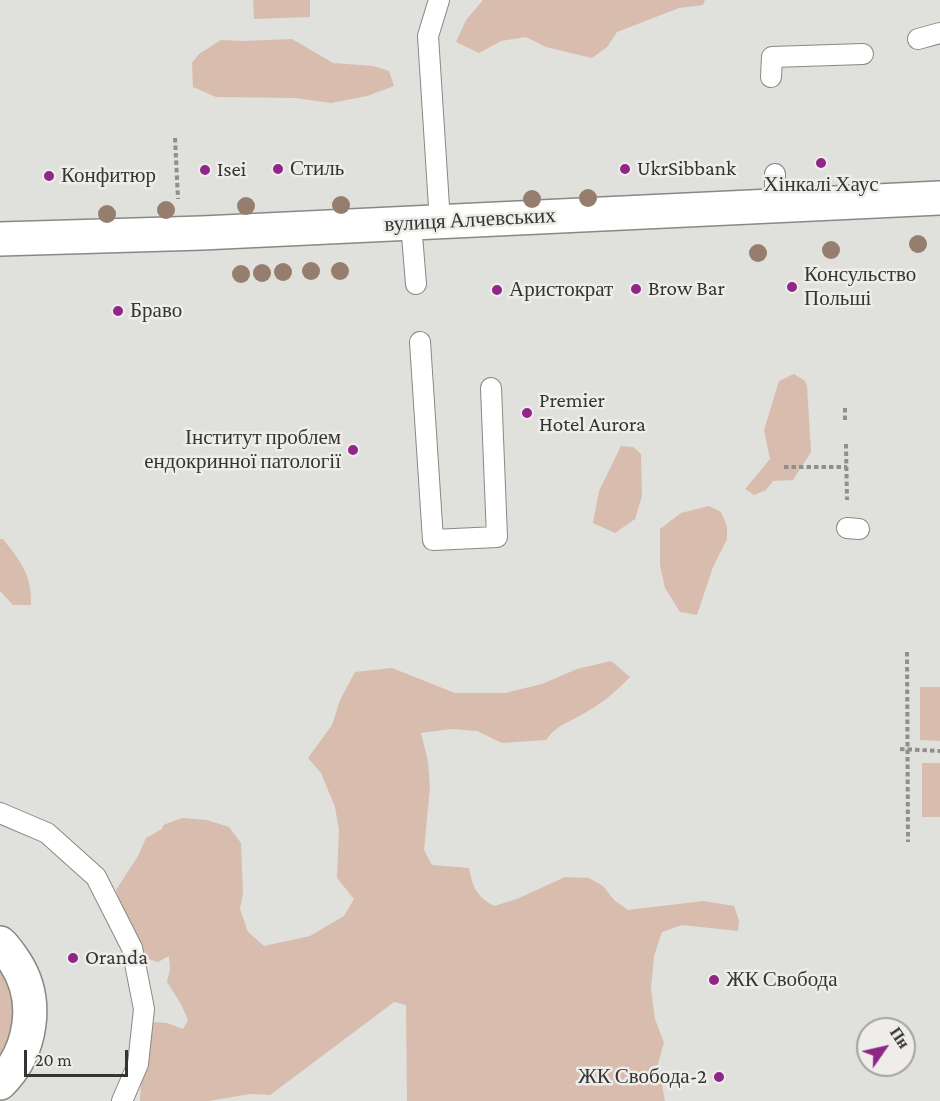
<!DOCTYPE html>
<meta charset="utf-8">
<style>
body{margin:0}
#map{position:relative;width:940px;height:1101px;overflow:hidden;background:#e0e0dc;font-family:"Crimson Pro",serif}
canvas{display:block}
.north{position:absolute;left:856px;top:1017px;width:60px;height:60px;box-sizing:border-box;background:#eeede9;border:2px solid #a4a3a0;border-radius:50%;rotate:56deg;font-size:16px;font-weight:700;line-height:24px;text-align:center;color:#343432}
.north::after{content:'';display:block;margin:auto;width:21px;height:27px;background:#912689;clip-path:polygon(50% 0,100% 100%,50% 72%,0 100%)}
.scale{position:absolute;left:24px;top:1050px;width:104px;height:27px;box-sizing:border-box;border:3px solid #343432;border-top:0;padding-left:8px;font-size:18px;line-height:21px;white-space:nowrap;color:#343432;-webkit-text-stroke:4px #eeede9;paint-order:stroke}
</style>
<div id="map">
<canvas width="940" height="1101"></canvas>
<div class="north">Пн</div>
<div class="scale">20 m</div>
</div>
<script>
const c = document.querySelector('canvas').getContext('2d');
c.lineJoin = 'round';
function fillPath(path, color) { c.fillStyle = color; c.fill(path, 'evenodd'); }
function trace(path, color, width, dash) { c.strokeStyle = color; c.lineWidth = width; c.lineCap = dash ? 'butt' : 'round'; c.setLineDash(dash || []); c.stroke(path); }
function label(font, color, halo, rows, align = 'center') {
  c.font = font + ' "Crimson Pro",serif'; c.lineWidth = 5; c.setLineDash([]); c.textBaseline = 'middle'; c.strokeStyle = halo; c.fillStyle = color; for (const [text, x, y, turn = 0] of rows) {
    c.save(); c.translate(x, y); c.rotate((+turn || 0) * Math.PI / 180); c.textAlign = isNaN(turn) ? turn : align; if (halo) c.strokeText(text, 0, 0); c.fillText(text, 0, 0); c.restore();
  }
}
const green = new Path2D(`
 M253,0H310V17L254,19Z
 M483,0H705L703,5L679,8L617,32L607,47L592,58L546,47L526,37L501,41L479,53L456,42L466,20Z
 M292,39L333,63L373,66L389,71L394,86L367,96L331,103L295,98L216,97L193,87L192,63L199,54L221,40L242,41Z
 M794,374L805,381L807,386L811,452L793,480L773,481L766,490L754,495L745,489L770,459L764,430L779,381Z
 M621,446L633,447L641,454L642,496L635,519L615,533L593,523L599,491Z
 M709,506L721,512L727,526V539L713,567L697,615L680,612L665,588L660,565V529L681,513Z
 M0,539H3C21,562 32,575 31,605H13L0,591Z
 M611,661L630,677C616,692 600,705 581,715C566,724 557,725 546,740L502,743L477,731L451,729L421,733L428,761L430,787L424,850L432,865L469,868C473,888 476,896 494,906L517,899L565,877L589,878L603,886L614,900L628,910L703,901L734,906L739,921L738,931L682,925L662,932L654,956L651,989L655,1019L664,1043L658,1063L665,1101H407L406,1005L394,1002L270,1095L250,1094L209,1101H140L141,1082L130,1038L136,1021L167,1023L183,1029L188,1020L181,1004L167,982L170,970L169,956L158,962L142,957L128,925L116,890L138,856L146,838L162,829L163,825L182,818L207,820L229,827L241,843L243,893L240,909L248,932L264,946L310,936L344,916L354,899L337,878L339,830L335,807L321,773L308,758L332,725L340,700L355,672L392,668L455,693H505L542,684L577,669Z
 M920,687H940V741L920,740Z
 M922,763H940V817H922Z
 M0,970C3,977 8,985 10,992C17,1013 11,1038 0,1057Z`);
const path = new Path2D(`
 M175,138L178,199
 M845,408V422
 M846,444L847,500
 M784,467H847
 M907,652L908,842
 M900,749L940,751`);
const lane = new Path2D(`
 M439,0L428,36L440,222
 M918,39L940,33
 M771,77L772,57L863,54
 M775,174V206
 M411,223L416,284
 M420,342L433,540L497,537L491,388
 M847,528L859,529
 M0,813L47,833L96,877L132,948L144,1009L138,1064L122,1101`);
const street = new Path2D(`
 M0,943C6,948 10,955 15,962C40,1000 32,1051 0,1083`);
const secondary = new Path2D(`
 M0,239L202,233L940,198`);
const trees = [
 [588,198],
 [532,199],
 [341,205],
 [246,206],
 [166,210],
 [107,214],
 [918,244],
 [831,250],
 [758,253],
 [311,271],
 [340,271],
 [283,272],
 [262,273],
 [241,274]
];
const markers = [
 [821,163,6,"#912689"],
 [278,169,6,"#912689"],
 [625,169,6,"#912689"],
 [205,170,6,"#912689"],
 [49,176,6,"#912689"],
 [792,287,6,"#912689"],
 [636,289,6,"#912689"],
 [497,290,6,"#912689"],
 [118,311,6,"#912689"],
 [527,413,6,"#912689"],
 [353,450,6,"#912689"],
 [73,958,6,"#912689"],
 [714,980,6,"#912689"],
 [719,1077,6,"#912689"]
];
const poiNames = [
 ["Стиль",290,169],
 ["UkrSibbank",637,169],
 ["Isei",217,170],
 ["Конфитюр",61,176],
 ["Хінкалі Хаус",821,185,"center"],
 ["Консульство",804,275],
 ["Польші",804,299],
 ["Brow Bar",648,289],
 ["Аристократ",509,290],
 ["Браво",130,311],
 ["Premier",539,401],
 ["Hotel Aurora",539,425],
 ["Інститут проблем",341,438,"right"],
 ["ендокринної патології",341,462,"right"],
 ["Oranda",85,958],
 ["ЖК Свобода",726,980],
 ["ЖК Свобода-2",707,1077,"right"]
];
const streetNames = [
 ["вулиця Алчевських",470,220,-3]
];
fillPath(green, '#d8bcad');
trace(lane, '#898884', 22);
trace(street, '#898884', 36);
trace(secondary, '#898884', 36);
trace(path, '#8f8f8c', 4, [4.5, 3]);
trace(lane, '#fff', 20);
trace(street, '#fff', 33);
trace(secondary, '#fff', 33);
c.fillStyle = '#967e6e';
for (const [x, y] of trees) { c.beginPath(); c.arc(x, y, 9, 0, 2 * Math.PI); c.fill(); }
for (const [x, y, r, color] of markers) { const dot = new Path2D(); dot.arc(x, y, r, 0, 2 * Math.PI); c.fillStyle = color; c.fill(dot); trace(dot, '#eeede9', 2); }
label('21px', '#343432', '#eeede9', poiNames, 'left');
label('21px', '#343432', '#eeede9', streetNames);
</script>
